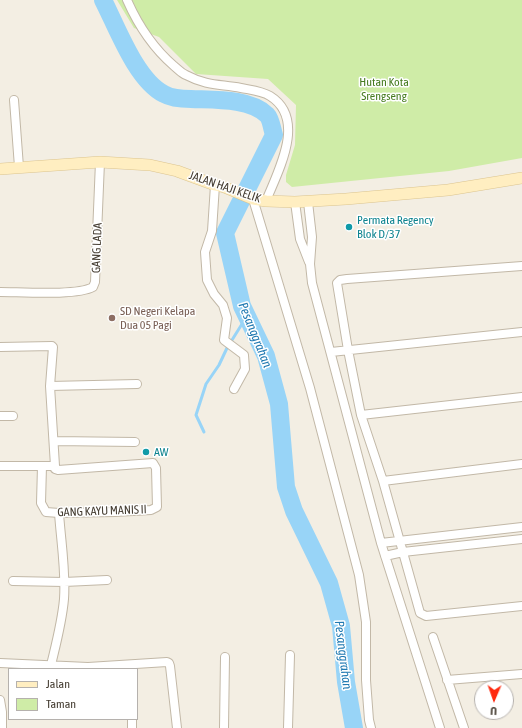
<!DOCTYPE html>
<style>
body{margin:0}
#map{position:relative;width:522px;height:728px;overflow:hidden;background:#f3eee3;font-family:"Asap Condensed",sans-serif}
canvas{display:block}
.legend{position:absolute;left:8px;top:668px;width:130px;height:52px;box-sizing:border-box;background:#fff;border:1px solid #b5b1ad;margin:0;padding:5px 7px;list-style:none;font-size:12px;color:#453d32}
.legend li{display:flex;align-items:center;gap:8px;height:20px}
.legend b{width:20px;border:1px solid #b5b1ad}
.north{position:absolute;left:474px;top:680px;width:40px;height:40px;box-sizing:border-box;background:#fff;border:1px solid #b5b1ad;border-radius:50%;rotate:182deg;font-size:11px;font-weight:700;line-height:16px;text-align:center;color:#453d32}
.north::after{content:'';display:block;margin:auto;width:14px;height:18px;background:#ff290e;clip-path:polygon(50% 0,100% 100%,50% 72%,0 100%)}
</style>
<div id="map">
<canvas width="522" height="728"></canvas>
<ul class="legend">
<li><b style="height:5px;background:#ffeec1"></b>Jalan</li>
<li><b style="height:11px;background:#cfeca7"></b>Taman</li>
</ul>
<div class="north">U</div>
</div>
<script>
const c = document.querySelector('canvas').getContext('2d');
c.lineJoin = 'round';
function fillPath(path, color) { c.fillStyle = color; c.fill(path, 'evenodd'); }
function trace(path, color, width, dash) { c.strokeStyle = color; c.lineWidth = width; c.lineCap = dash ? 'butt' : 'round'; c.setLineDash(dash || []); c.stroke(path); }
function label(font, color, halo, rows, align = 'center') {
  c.font = font + ' "Asap Condensed",sans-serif'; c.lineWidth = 3; c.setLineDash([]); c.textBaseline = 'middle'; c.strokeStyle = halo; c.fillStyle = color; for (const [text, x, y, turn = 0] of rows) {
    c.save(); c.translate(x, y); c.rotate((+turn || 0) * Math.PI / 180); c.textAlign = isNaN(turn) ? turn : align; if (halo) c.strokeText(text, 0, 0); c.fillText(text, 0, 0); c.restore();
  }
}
const green = new Path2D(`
 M117,0H522V158L449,171L292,187L286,182V175L295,145L296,105L268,79L196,74L159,37L134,28Z`);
const stream = new Path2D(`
 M204,432L196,415L206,384L219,365L227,348L247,316`);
const river = new Path2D(`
 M103,0C117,27 136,80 164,94C171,98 182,99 191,99C213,100 250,98 267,115C271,119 272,129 274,135L225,233L242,306L266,356L279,404L286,487L294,511L329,583L341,626L346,682L354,728`);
const street = new Path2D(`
 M127,0C138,25 153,48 174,66C178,69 181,73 186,75C207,86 219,84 241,88C251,90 262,91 270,96C307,119 278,171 266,201
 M14,100L19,167
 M215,185L212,231L205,252L207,280L214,294L223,305L227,318L224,340L244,355L245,369L234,389
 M253,199L310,388L359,575L366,622V680L369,720L371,728
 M295,202L300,239L309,262
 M308,202L312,237L310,264L312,283L381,543L440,728
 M522,266L347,279L340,280L337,283L348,350L361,415L383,481L420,613L426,616L522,606
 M0,292C21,292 77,296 93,287L95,282L100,162
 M0,347L52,346L53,347L50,386L55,466
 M331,352L522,332
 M50,386L137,384
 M361,415L522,397
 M0,416H13
 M54,441L135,442
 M0,466H55V469L58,470L153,463L156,468L157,507L151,510L115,512L59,513L46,512L41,503L42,466
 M383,481L522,464
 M381,543L522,527
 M385,556L403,552L522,539
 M13,581L64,582L107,580
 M433,637L464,728
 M0,663L88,667L167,662L169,663L170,666L177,728
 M51,665C56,644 62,622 64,599C66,571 61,542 59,513
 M447,680L522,674
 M0,700L2,712V728
 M132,719V728
 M224,728L225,657
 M288,728L290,655`);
const secondary = new Path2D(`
 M0,169L100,162L150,165L177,171L215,185L224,187L253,199L266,201L295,202L346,199L448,190L522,178`);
const markers = [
 [349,227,4,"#0f9aa8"],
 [112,318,4,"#8d6e63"],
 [146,452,4,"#0f9aa8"]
];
const parkNames = [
 ["Hutan Kota",384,82],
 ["Srengseng",384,96]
];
const streetNames = [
 ["JALAN HAJI KELIK",225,187,19],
 ["GANG LADA",97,248,-88],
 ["GANG KAYU MANIS II",102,511,-2]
];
const cultureNames = [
 ["Permata Regency",357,220],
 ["Blok D/37",357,234],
 ["AW",154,452]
];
const educationNames = [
 ["SD Negeri Kelapa",120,311],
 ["Dua 05 Pagi",120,325]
];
const waterNames = [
 ["Pesanggrahan",255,335,68],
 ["Pesanggrahan",343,655,83]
];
fillPath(green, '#cfeca7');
trace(stream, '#98d4f7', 3);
trace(river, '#98d4f7', 18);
trace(street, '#c2b8a7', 10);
trace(secondary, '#dbc48f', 12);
trace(street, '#fff', 8);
trace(secondary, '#ffeec1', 11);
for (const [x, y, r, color] of markers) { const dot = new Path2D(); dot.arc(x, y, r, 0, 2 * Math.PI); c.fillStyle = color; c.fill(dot); trace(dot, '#fff', 1.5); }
label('12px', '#477c20', '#fff', parkNames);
label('12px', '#453d32', '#fff', streetNames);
label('12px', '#0d838f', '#fff', cultureNames, 'left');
label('12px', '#785e54', '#fff', educationNames, 'left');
label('italic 13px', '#217ab2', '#fff', waterNames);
</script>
